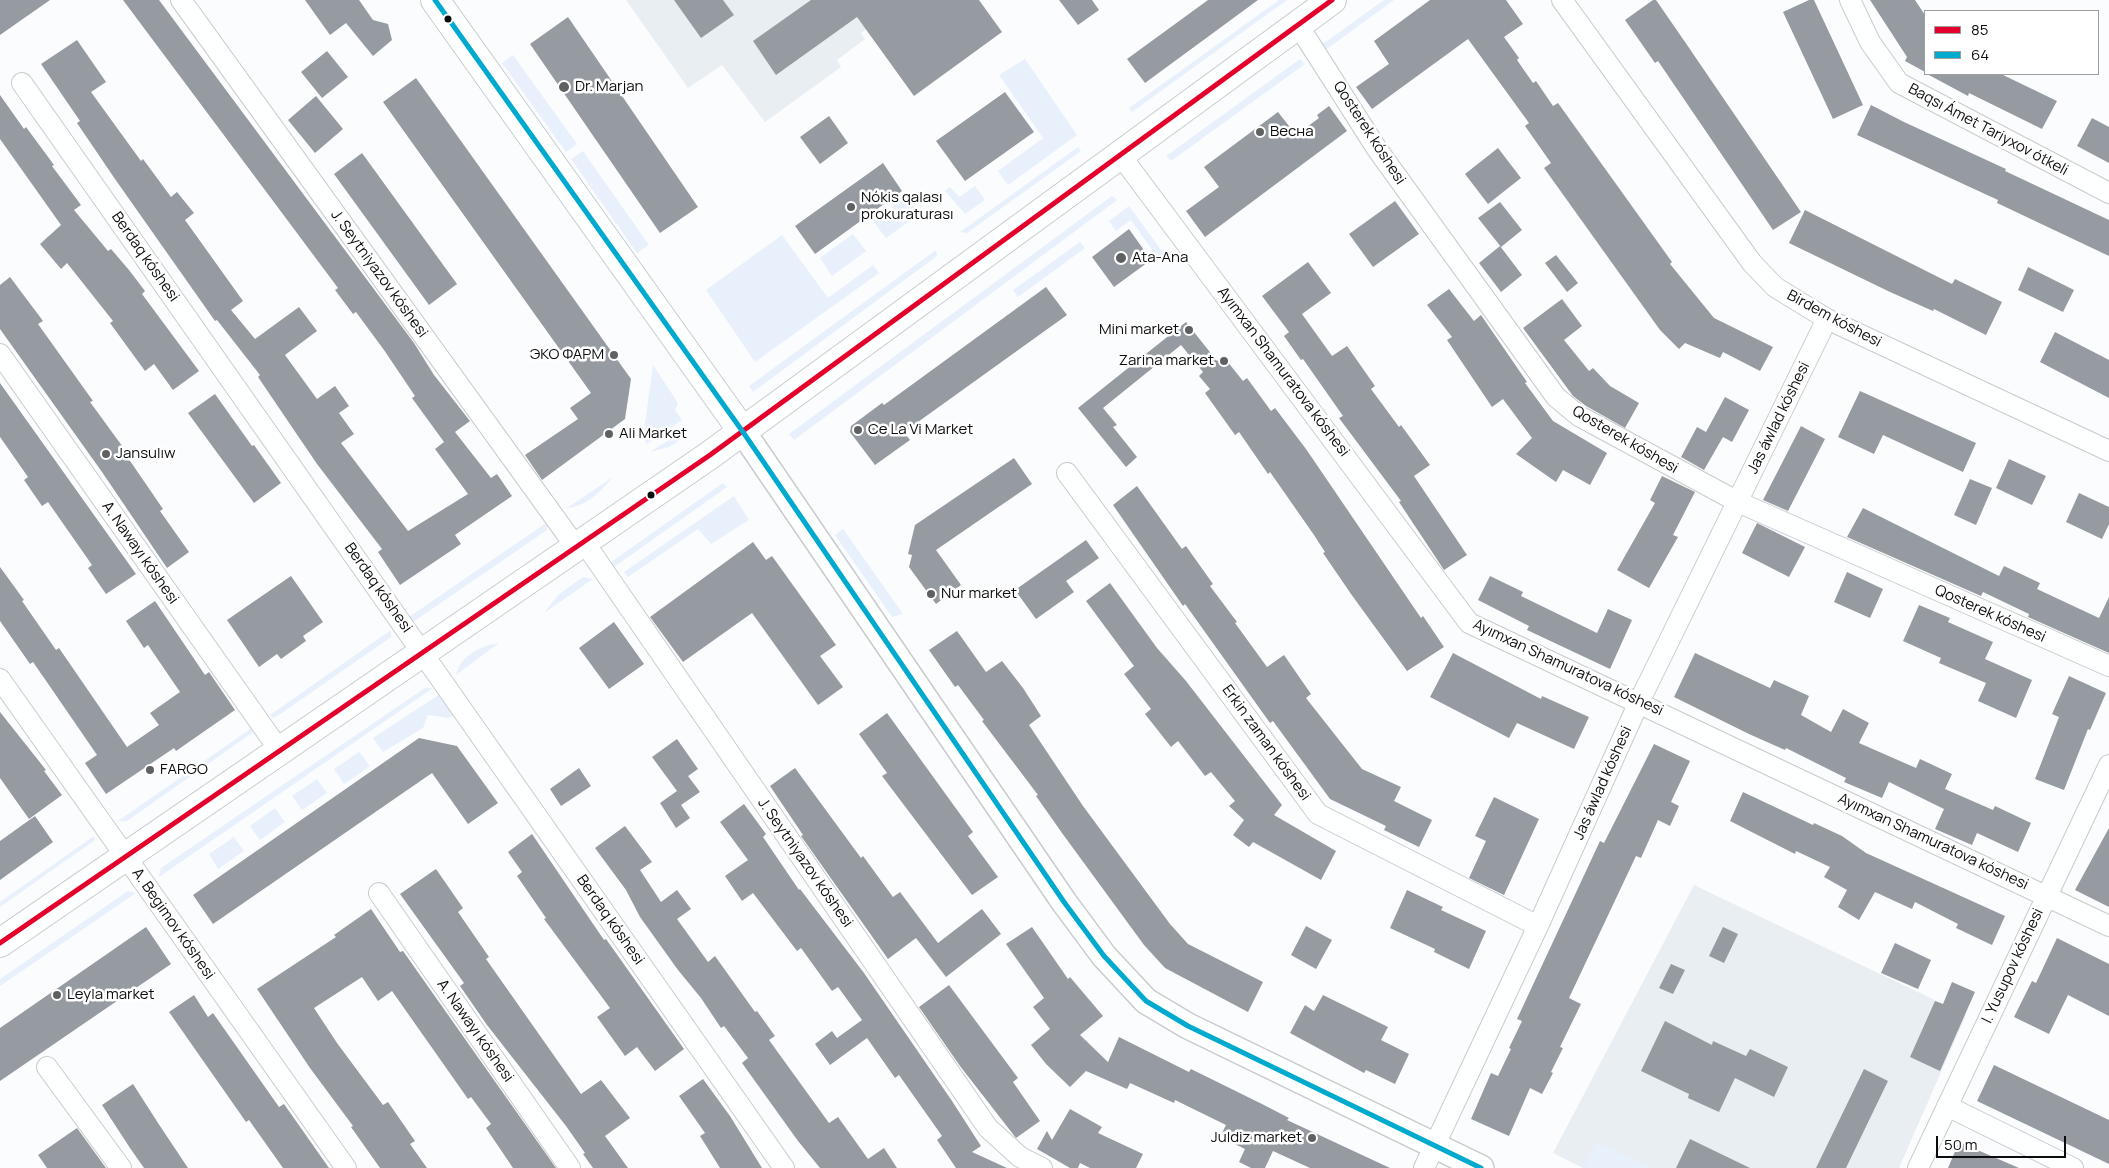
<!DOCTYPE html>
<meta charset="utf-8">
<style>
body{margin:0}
#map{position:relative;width:2109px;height:1168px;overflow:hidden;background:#fbfcfd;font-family:Manrope,sans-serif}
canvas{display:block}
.legend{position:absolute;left:1924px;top:10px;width:175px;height:65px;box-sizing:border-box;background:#fff;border:1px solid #9d9e9e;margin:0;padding:6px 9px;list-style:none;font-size:15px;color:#0b0c0d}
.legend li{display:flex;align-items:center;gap:10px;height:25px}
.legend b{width:25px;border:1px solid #9d9e9e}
.scale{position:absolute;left:1936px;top:1136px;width:130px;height:22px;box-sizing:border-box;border:2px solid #0b0c0d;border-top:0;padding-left:6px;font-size:15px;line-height:18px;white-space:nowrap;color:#0b0c0d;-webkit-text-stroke:4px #fff;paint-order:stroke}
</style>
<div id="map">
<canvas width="2109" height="1168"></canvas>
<ul class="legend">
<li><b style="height:6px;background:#e4002b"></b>85</li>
<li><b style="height:6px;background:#00a9ce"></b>64</li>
</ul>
<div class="scale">50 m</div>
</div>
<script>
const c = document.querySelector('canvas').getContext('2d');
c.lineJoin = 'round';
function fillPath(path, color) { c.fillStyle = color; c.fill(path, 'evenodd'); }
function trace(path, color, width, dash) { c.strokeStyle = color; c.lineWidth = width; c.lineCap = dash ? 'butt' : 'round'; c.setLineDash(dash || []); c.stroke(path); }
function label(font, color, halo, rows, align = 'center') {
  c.font = font + ' Manrope,sans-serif'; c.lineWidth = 5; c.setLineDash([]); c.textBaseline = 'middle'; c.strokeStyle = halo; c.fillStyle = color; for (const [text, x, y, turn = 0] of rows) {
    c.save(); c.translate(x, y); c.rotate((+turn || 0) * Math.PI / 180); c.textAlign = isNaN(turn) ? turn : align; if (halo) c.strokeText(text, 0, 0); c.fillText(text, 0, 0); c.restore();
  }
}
const built = new Path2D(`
 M626,0H905L861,33L865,39L837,60L841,67L765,122L722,65L688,88Z
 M1694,885L1966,1015L1899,1168H1583L1553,1153Z`);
const green = new Path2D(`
 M1279,0H1287L1132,112L1129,108Z
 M1384,0H1394L1324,51L1320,46Z
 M513,55L577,144L566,152L502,63Z
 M1025,59L1077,135L1008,185L998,171L1043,138L999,75Z
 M1300,59L1305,64L1171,161L1166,156Z
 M1078,147L1081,151L967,233L960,232Z
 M583,151L649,245L637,253L571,159Z
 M975,186L985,200L965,214L945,191L950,187L959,197Z
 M1112,196L1117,200L794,440L789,434Z
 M906,197L919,214L886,238L873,221Z
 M1129,206L1164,254L1158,258L1131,220L1116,231L1109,221Z
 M853,234L866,251L832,276L820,258Z
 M782,235L828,298L873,265L879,273L755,362L706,290Z
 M1080,242L1085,248L1018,297L1013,290Z
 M936,250L937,256L753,392L749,386Z
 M653,365L678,403L675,410L682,420L647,444L643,438Z
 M685,430L688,435L669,447L650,452Z
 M613,477C600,492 587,506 567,508Z
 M723,483L727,487L614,567L611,562Z
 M734,496L749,520L711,544L698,529L628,577L624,572Z
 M549,521L547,530L413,622L409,617Z
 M843,529L903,614L892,617L835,535Z
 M583,577L593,579L544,613L558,595Z
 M391,630V637L279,715L273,718L270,715Z
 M499,643L456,675C460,655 481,646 499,643Z
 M425,688H433L159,877L161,868Z
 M440,694L454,715L449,718L428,715L423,728L383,752L373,738Z
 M253,727L252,733L127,821H118Z
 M359,752L370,766L344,784L334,769Z
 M317,779L327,793L302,810L292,796Z
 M275,808L285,822L260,840L250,826Z
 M94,836L95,840L0,907V902Z
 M234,837L244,851L218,869L209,854Z
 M128,891L136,893L0,986V979Z
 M1597,1142L1650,1168H1583Z`);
const building = new Path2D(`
 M0,0H50L0,35Z
 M123,0H159L414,343L434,375L470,421L455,432L491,478L497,474L512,496L455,535L461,544L400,585L378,552L382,549L317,464L258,377L260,375L217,320L215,321L115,179L77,123L80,121L41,64L77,40L106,82L91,92L141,161L143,159L171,197L177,192L194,213L185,220L243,301L231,310L255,339L299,307L317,331L285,355L317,399L335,386L349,406L339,413L354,434L341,443L408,531L468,494L435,449L444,442L412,398L415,396L384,350L356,312L353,314L335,290L338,288Z
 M305,0H359L373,20L388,24L392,40L373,56L346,23L330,35Z
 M674,0H723L734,15L701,38Z
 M811,0H979L1002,32L914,96L857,17L776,75L753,41Z
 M1059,0H1092L1099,10L1078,25Z
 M1208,0H1258L1145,83L1127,59Z
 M1430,0H1506L1523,24L1504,37L1519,58L1517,60L1533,83L1536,81L1553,106L1558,103L1649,230L1672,262L1670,264L1714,318L1773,347L1760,371L1723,352L1720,358L1685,343L1679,349L1660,330L1544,168L1551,163L1525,126L1529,123L1468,39L1372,109L1356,87L1389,64L1374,41Z
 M1653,0H1656L1685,42L1801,212L1773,230L1658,61L1655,63L1625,20Z
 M1809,0H1814L1863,105L1833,119L1783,12Z
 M1870,0H1915L1925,15V72L1905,61L1907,57Z
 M568,17L698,207L660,233L530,44Z
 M327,51L348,77L322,98L301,72Z
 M1927,74H2001L2057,101L2042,129L1969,93L1968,96Z
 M416,78L631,379L625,419L542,480L525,455L578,419L570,408L591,393L383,102Z
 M1005,92L1034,132L965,181L936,141Z
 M0,95L24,129L26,127L54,165L52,166L81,205L74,210L108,251L111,249L129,270L145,291L142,294L199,371L173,390L154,364L145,371L110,323L113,321L67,263L61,269L40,244L61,225L0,139Z
 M316,96L343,129L315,153L288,120Z
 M1871,105L1904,122L2006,169L2005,171L2109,220V256L1997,203L1998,200L1857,135Z
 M1329,106L1347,131L1205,237L1186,211L1219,187L1204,167L1278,112L1296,135L1319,118L1317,115Z
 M829,116L848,143L820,164L800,137Z
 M2092,118L2109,127V163L2077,146Z
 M1498,148L1521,178L1488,204L1465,174Z
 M362,153L457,284L429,305L334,174Z
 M883,163L902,191L815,254L795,226Z
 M1395,201L1419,234L1373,267L1349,234Z
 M1500,202L1522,230L1501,247L1478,218Z
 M1805,210L1952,284L1955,279L2002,302L1986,335L1934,309L1933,311L1890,292L1789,243Z
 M1129,229L1151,260L1114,287L1092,257Z
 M1500,246L1522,275L1501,292L1479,263Z
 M1556,255L1578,283L1567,292L1545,263Z
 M1308,262L1331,293L1302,314L1332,356L1347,346L1375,386L1371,389L1399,427L1401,425L1430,465L1414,476L1467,555L1444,570L1399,502L1401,501L1339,418L1343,416L1303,359L1301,360L1284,336L1289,332L1262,296Z
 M2028,267L2074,290L2063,312L2018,290Z
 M10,277L43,321L38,324L93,401L90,402L128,454L126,455L163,509L160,511L189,552L167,568L102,472L0,329V285Z
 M1046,287L1067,315L904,432L910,440L875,465L850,432L851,426L882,403L884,405Z
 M1449,289L1474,321L1481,315L1527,382L1525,383L1553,421L1607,453L1590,485L1563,470L1556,482L1516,454L1532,438L1503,399L1492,407L1447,340L1452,337L1427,305Z
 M1562,299L1582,326L1564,340L1589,371L1593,368L1610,386L1639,403L1625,428L1586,406L1573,396L1523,328Z
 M1186,322L1217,361L1223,356L1243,381L1247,378L1271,411L1275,408L1306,449L1421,618L1423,616L1444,647L1407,671L1351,594L1323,553L1325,552L1314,535L1270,472L1268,474L1239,432L1235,435L1205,393L1210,389L1199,376L1203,372L1181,345L1103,408L1117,425L1113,427L1137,457L1126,467L1078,408Z
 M2055,332L2109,360V398L2040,362Z
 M0,383L136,574L106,594L88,568L92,565L48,502L42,506L24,480L28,477L0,437Z
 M1860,391L1976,443L1963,472L1883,435L1874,454L1838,437Z
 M215,394L252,446L254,445L281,483L254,503L188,413Z
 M1725,397L1749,410L1732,442L1723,437L1704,470L1681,457L1697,427L1706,432Z
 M1801,426L1825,439L1788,511L1763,500Z
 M1014,458L1032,484L936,550L961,585L936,604L909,567L912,555L908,554L915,525Z
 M2009,459L2046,476L2032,505L1996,488Z
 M1662,476L1695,492L1673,535L1678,537L1649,588L1617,570L1655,503L1650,500Z
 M1970,479L1992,488L1976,525L1954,515Z
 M1137,486L1182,549L1186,546L1213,584L1210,586L1237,622L1235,623L1267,667L1284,655L1311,694L1306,698L1362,769L1401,787L1394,801L1432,820L1419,847L1384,830L1386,826L1330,799L1273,721L1270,723L1185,604L1183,606L1113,505Z
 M2079,493L2109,507V524L2102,539L2066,522Z
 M1863,508L1999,576L2004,566L2040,583L2037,589L2099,618L2109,597V653L2028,617L2029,614L1983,592L1981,596L1847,537Z
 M1757,523L1805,547L1789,577L1742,553Z
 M1086,540L1099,558L1066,581L1074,592L1036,619L1015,590Z
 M753,542L766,560L772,556L836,645L820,656L843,687L818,705L752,613L683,662L650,617Z
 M0,567L24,600L22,601L56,650L59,648L127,747L159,725L150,713L180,692L148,645L144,648L126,621L155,601L205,675L209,672L235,710L176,751L174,748L106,794L85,763L97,755L51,688L33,662L30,664L0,621Z
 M1847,572L1883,589L1870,618L1834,602Z
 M291,576L323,622L303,636L306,641L281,659L277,654L259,667L227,620Z
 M1490,576L1523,592L1521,596L1597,633L1608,609L1632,620L1610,669L1527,630L1529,626L1478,600Z
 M1110,583L1157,648L1186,681L1282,805L1274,815L1336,851L1321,880L1253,842L1249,847L1233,835L1244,820L1229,806L1235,801L1211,772L1205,776L1178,741L1171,747L1145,714L1151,709L1124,674L1134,666L1086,601Z
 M1919,605L1950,618L1948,622L1993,642L1985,659L2032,680L2016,718L1978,701L1986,683L1939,663L1941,658L1903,641Z
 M614,622L644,664L609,689L579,648Z
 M957,631L986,672L1002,661L1023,688L1041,716L1029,725L1083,806L1170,924L1188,944L1263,982L1248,1012L1165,968L1144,945L1062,833L1036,796L1038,795L982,721L984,720L958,685L955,687L929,650Z
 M1453,653L1541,699L1542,696L1589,717L1574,749L1517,723L1509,738L1430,697Z
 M1695,653L1770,688L1774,680L1809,696L1801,715L1831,732L1843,709L1869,723L1859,743L1916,768L1920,759L1952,774L1945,789L1993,810L1995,806L2031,823L2018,852L1977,833L1972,845L1935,829L1944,809L1889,782L1882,798L1844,782L1846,778L1786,748L1785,750L1749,734L1674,697Z
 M2069,676L2106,693L2090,730L2088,729L2064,790L2035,779L2059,717L2052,714Z
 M0,712L46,770L44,771L62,795L29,819L0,778Z
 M887,713L973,832L968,836L998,877L972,895L882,776L887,773L859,734Z
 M419,738L457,746L498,803L468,824L432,773L213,924L193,895Z
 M677,739L698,769L688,776L700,792L681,805L690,818L676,828L660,803L677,791L652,757Z
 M1654,744L1690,761L1671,802L1679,806L1670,826L1658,820L1641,858L1636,856L1569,998L1581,1004L1560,1047L1563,1048L1551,1072L1553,1073L1542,1094L1530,1088L1509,1136L1471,1119L1491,1073L1498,1076L1511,1049L1509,1048L1522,1021L1517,1019L1600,841L1604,843Z
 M579,768L591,786L561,806L550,789Z
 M795,768L861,858L863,856L893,897L900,892L938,943L982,909L1001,934L946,977L916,938L888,959L801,836L803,835L770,786Z
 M1743,792L1813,825L1814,823L1842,836L1866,853L2005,916L1992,945L1956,928L1958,924L1915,902L1912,909L1875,892L1859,920L1838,907L1847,890L1824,877L1830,867L1796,851L1795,854L1730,821Z
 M1494,797L1539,819L1504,895L1469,878L1486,841L1475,836Z
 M744,804L766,834L763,837L799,890L800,889L864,973L952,1101L981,1146L972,1152L1007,1168H956L937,1140L942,1136L899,1075L895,1078L867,1038L830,1065L815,1044L832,1031L837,1038L862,1020L838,987L832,991L801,948L797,951L753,893L742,901L725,876L748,860L720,822Z
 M35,816L53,842L0,880V841Z
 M625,826L652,862L640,870L661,902L677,890L691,909L677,919L708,962L715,956L755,1012L757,1011L775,1036L769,1040L829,1123L838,1117L868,1159L884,1148L897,1168H820L798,1141L742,1063L748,1058L724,1026L721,1028L701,998L678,970L640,917L626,890L595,848Z
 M2109,828V907L2075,890Z
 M532,834L604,940L606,939L684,1049L655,1071L637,1047L625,1056L597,1017L610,1008L544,919L546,918L517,876L522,872L508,852Z
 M436,869L463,908L458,912L489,957L486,959L581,1094L601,1080L630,1118L605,1136L628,1168H593L583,1154L585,1153L566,1126L487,1025L460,986L464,983L400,894Z
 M1407,890L1443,907L1441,910L1486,931L1469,969L1434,952L1435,949L1390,928Z
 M371,909L400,952L403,951L556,1168H513L486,1128L491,1124L471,1097L468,1099L392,991L378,1001L362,977L314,1008L337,1043L383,1105L388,1102L415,1141L410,1144L427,1168H380L351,1127L353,1126L310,1068L257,989L336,937L334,935Z
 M1306,926L1332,940L1316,969L1291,955Z
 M146,927L171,964L0,1081V1028Z
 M1032,927L1068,979L1070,977L1103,1016L1080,1035L1108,1062L1119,1037L1189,1072L1191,1069L1264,1105L1289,1118L1287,1120L1390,1168H1310L1273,1151L1265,1168H1251L1239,1162L1245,1149L1220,1137L1226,1125L1175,1100L1174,1103L1130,1083L1127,1089L1086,1071L1070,1087L1046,1064L1031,1045L1050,1029L1033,1007L1044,998L1006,944Z
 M1723,927L1738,934L1724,963L1709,956Z
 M2057,938L2109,964V1016L2068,995L2049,1034L2014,1017L2032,981L2036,983Z
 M1895,943L1931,960L1918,989L1881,973Z
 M1671,964L1685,970L1673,994L1659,988Z
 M1952,982L1975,992L1940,1071L1910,1057L1935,1001L1943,1004Z
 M949,985L1018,1078L1013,1082L1040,1121L1016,1138L960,1066L919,1007Z
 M194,995L208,1017L213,1013L279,1107L284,1104L329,1168H283L249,1120L246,1122L169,1012Z
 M1323,995L1388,1027L1381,1040L1409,1054L1395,1084L1366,1070L1364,1073L1290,1033L1305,1005L1314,1011Z
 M1665,1021L1712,1045L1713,1041L1746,1056L1750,1049L1788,1067L1774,1097L1735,1078L1719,1112L1688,1098L1689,1094L1641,1071Z
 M1994,1065L2109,1120V1164L1977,1101Z
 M1864,1069L1888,1081L1846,1168H1816Z
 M703,1079L730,1116L762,1168H720L700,1136L705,1133L679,1096Z
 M133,1084L158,1123L188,1168H144L130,1148L102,1105Z
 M1070,1109L1102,1127L1098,1133L1143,1154L1136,1168H1090L1080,1163L1078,1168H1070L1037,1149L1047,1131L1052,1140Z
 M77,1128L106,1168H47L38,1155Z
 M1690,1139L1750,1168H1676Z
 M1959,1142L2019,1168H1948Z`);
const minor = new Path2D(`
 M181,0L576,547
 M1562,0L1752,263L1775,287L1827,319L2109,451
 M1850,0L1870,42L1899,83L2109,193
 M1298,25L1377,149L1556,397L1579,416L1738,502L2109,666
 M22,83L784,1168
 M1121,156L1469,623L2109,926
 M0,354L280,751
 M1067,473L1318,814L1538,926
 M584,542L988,1128L1020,1157L1042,1168
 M0,679L346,1168
 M379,893L570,1168
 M47,1067L121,1168
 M1947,1106L2073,1168
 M1424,1168L1538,926L1639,702L1827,319
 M1918,1168L2109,765`);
const tertiary = new Path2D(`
 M743,432L1064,902L1104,956L1146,1001L1188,1026L1481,1168`);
const secondary = new Path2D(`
 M435,0L743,432
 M0,943L710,455L1332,0`);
const bus1 = new Path2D(`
 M0,943L710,455L1332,0`);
const bus2 = new Path2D(`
 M435,0L743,432L1064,902L1104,956L1146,1001L1188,1026L1481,1168`);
const markers = [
 [448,19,4.5,"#0b0c0d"],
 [564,87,6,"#5f6061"],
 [1260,132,5,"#5f6061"],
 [851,207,5,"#5f6061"],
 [1121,258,6,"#5f6061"],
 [1189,330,5,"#5f6061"],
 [614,355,5,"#5f6061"],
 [1224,361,5,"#5f6061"],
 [858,430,5,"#5f6061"],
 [609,434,5,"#5f6061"],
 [106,454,5,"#5f6061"],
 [651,495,4.5,"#0b0c0d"],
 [931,594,5,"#5f6061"],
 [150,770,5,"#5f6061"],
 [57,995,5,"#5f6061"],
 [1312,1138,5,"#5f6061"]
];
const poiNames = [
 ["Dr. Marjan",575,87],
 ["Весна",1270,132],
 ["Nókis qalası",861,198],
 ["prokuraturası",861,215],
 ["Ata-Ana",1132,258],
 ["Mini market",1179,330,"right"],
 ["ЭКО ФАРМ",604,355,"right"],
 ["Zarina market",1214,361,"right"],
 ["Ce La Vi Market",868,430],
 ["Ali Market",619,434],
 ["Jansulıw",116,454],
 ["Nur market",941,594],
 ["FARGO",160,770],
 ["Leyla market",67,995],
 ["Juldiz market",1302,1138,"right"]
];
const streetNames = [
 ["Baqsı Ámet Tariyxov ótkeli",1988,130,28],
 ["Qosterek kóshesi",1369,133,57],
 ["Berdaq kóshesi",145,257,55],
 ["J. Seytniyazov kóshesi",379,274,54],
 ["Birdem kóshesi",1834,319,28],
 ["Ayımxan Shamuratova kóshesi",1283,372,53],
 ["Jas áwlad kóshesi",1779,418,-64],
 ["Qosterek kóshesi",1625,440,30],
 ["A. Nawayı kóshesi",140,553,55],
 ["Berdaq kóshesi",378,588,55],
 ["Qosterek kóshesi",1990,614,24],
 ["Ayımxan Shamuratova kóshesi",1568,668,25],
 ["Erkin zaman kóshesi",1266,743,54],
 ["Jas áwlad kóshesi",1603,783,-66],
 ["Ayımxan Shamuratova kóshesi",1933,842,25],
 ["J. Seytniyazov kóshesi",805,863,55],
 ["Berdaq kóshesi",610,920,55],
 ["A. Begimov kóshesi",173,924,55],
 ["I. Yusupov kóshesi",2013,966,-65],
 ["A. Nawayı kóshesi",475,1031,55]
];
fillPath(built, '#e9eef3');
fillPath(green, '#e8f0fc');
fillPath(building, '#969ba2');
trace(minor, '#cacbcd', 22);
trace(tertiary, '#cacbcd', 28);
trace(secondary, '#cacbcd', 30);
trace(minor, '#feffff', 20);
trace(tertiary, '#feffff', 25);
trace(secondary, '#feffff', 28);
trace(bus1, '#e4002b', 5);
trace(bus2, '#00a9ce', 5);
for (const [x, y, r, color] of markers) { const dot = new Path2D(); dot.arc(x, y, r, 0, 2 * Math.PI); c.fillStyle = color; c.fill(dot); trace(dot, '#fff', 2); }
label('15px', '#0b0c0d', '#fff', poiNames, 'left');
label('15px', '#0b0c0d', '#fff', streetNames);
</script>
